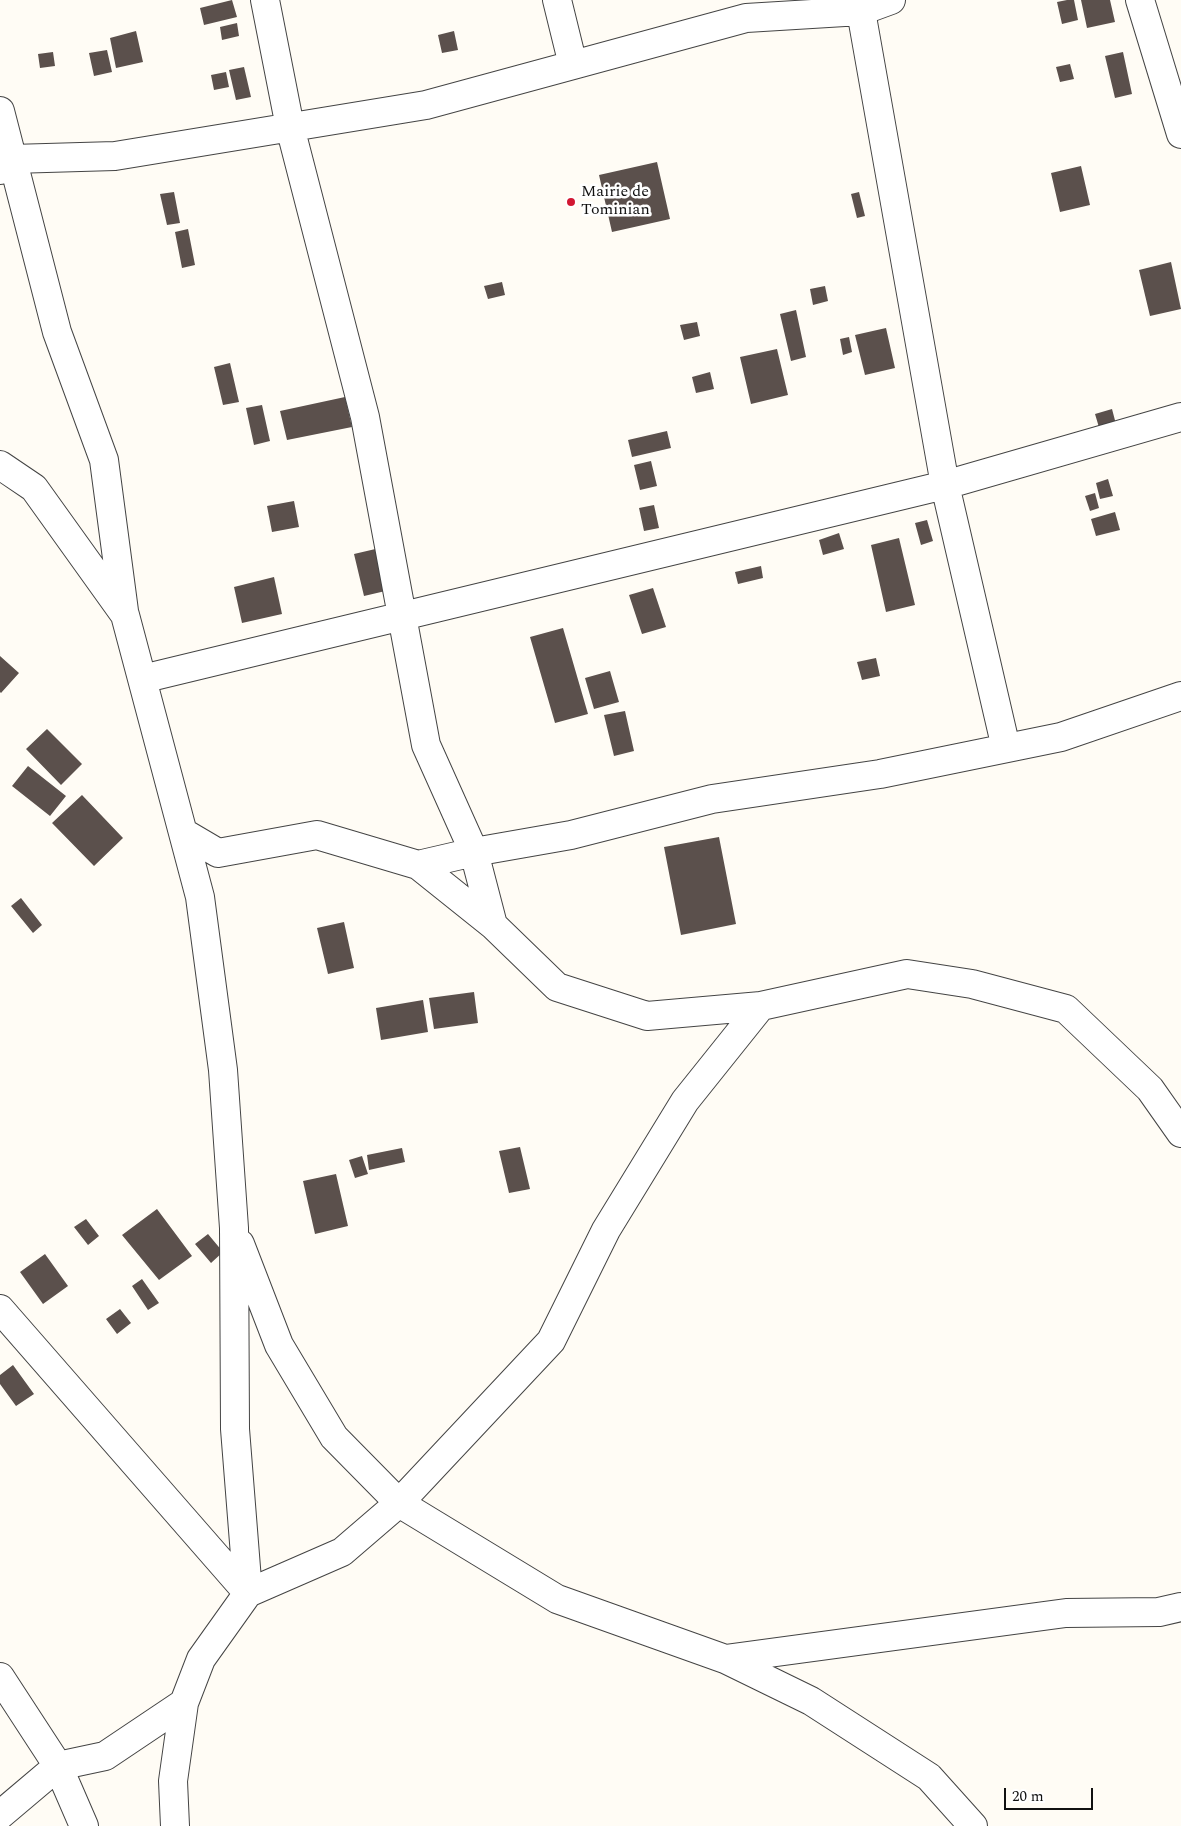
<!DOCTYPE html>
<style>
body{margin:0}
#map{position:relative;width:1181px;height:1826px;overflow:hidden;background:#fffcf5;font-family:Spectral,serif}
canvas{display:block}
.scale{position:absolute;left:1004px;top:1788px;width:89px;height:22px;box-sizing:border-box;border:2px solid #111;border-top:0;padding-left:6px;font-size:15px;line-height:18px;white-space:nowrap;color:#111;-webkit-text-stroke:4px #fff;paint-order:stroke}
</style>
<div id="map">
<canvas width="1181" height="1826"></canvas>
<div class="scale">20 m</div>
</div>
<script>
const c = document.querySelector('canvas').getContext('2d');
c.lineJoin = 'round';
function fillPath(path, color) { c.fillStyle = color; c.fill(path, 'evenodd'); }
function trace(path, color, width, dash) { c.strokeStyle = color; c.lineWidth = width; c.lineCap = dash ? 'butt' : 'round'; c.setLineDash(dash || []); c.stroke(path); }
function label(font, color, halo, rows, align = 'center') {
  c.font = font + ' Spectral,serif'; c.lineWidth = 5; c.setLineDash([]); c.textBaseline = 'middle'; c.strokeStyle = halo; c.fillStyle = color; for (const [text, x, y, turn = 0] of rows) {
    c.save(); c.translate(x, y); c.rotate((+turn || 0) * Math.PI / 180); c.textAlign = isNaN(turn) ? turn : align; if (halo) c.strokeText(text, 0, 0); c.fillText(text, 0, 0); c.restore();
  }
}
const building = new Path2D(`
 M232,0L237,17L204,25L200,8Z
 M1067,0H1074L1078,20L1062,24L1057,2Z
 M1081,0H1110L1115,22L1087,28Z
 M237,23L239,36L222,40L220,27Z
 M136,31L143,62L116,68L110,38Z
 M454,31L458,50L442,53L438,35Z
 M107,50L112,72L94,76L89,53Z
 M53,52L55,66L40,68L38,54Z
 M1123,52L1132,94L1115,98L1105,56Z
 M1070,64L1074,79L1060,82L1056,67Z
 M244,67L251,97L236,100L229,70Z
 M226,72L229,87L214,90L211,75Z
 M657,162L670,219L612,232L599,175Z
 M1081,166L1090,205L1060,212L1051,173Z
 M174,192L180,223L167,225L160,194Z
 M859,192L865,216L857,218L851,194Z
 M188,229L195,265L182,268L175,232Z
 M1171,262L1181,309L1150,316L1139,270Z
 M502,282L505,295L488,299L484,286Z
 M825,286L828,301L813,305L810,289Z
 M796,310L806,357L791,361L780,314Z
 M697,322L700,336L684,340L680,325Z
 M886,328L895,368L865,375L855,335Z
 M849,337L852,352L843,355L840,339Z
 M777,349L788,395L751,404L740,357Z
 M230,363L239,402L223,405L214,367Z
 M710,372L714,389L696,393L692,377Z
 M345,397L352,427L287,440L280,411Z
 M262,405L270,441L254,445L246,408Z
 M1112,409L1117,428L1101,434L1095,414Z
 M667,431L671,448L632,457L628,440Z
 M651,461L657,486L640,490L634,465Z
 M1108,479L1113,496L1100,499L1096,483Z
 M1095,493L1099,508L1090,511L1085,496Z
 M294,501L299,527L272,532L267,506Z
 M654,505L659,528L644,531L639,508Z
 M1115,512L1120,530L1096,536L1091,519Z
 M927,520L933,541L921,545L915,523Z
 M839,533L844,549L823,555L819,540Z
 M899,538L915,605L886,612L871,545Z
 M384,547L394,589L364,596L354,554Z
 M761,566L763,578L738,584L735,572Z
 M274,577L282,614L242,623L234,587Z
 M653,588L666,627L642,634L629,595Z
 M563,628L588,714L555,723L530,637Z
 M0,656L19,673L1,693L0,692Z
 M876,658L880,676L862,680L857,662Z
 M610,671L619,702L594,709L585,678Z
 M625,711L634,751L614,756L604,715Z
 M47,729L82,764L61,785L26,749Z
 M28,766L66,796L50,816L12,786Z
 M82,795L123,838L94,866L52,823Z
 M719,837L736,924L681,935L664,847Z
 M21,898L42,925L33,933L11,906Z
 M344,922L354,968L328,974L317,928Z
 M474,992L478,1023L434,1029L429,998Z
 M423,1000L428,1032L381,1040L376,1008Z
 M520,1147L530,1189L509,1193L499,1151Z
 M402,1148L405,1162L369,1170L367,1155Z
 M362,1156L368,1174L355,1178L349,1160Z
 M336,1174L348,1226L315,1234L303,1181Z
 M157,1209L192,1256L159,1280L122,1235Z
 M86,1219L99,1236L88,1245L74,1227Z
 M208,1234L223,1252L211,1263L195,1244Z
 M45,1254L68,1286L43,1304L20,1272Z
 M142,1279L159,1303L148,1310L132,1286Z
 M120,1309L131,1323L117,1334L106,1319Z
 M13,1365L34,1394L16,1406L0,1384V1375Z`);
const minor = new Path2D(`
 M265,0L290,127L365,417L426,745L474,852L493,925
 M557,0L573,65
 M1140,0L1181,134
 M861,11L945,485L1006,748
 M0,111L57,332L104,460L124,611
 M0,170L12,159L115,156L426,105L746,18L861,11L891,0
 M0,465L34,488L125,615L200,897L223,1070L234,1228L235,1429L248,1593L201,1659L184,1703L173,1781L175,1826
 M142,679L945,485L1181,417
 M184,833L218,853L317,835L418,865L474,852L571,835L712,799L880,774L1061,737L1181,696
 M418,865L493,925L557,987L647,1016L761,1006L907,974L972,984L1066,1009L1150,1089L1181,1133
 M240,1244L279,1345L334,1437L399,1503L557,1599L725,1659L811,1701L929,1777L973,1826
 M0,1309L248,1593L342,1552L399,1503L551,1341L606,1230L685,1101L761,1006
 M725,1659L1066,1613L1159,1612L1181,1607
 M0,1677L58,1766L84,1826
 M0,1815L58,1766L105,1756L184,1703`);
const markers = [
 [571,202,5,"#d21732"]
];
const poiNames = [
 ["Mairie de",581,193],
 ["Tominian",581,211]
];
fillPath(building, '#5b504c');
trace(minor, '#444', 30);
trace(minor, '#fff', 28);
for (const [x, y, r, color] of markers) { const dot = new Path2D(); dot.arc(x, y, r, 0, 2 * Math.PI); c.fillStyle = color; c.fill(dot); trace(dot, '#fff', 2); }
label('16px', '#111', '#fff', poiNames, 'left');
</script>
